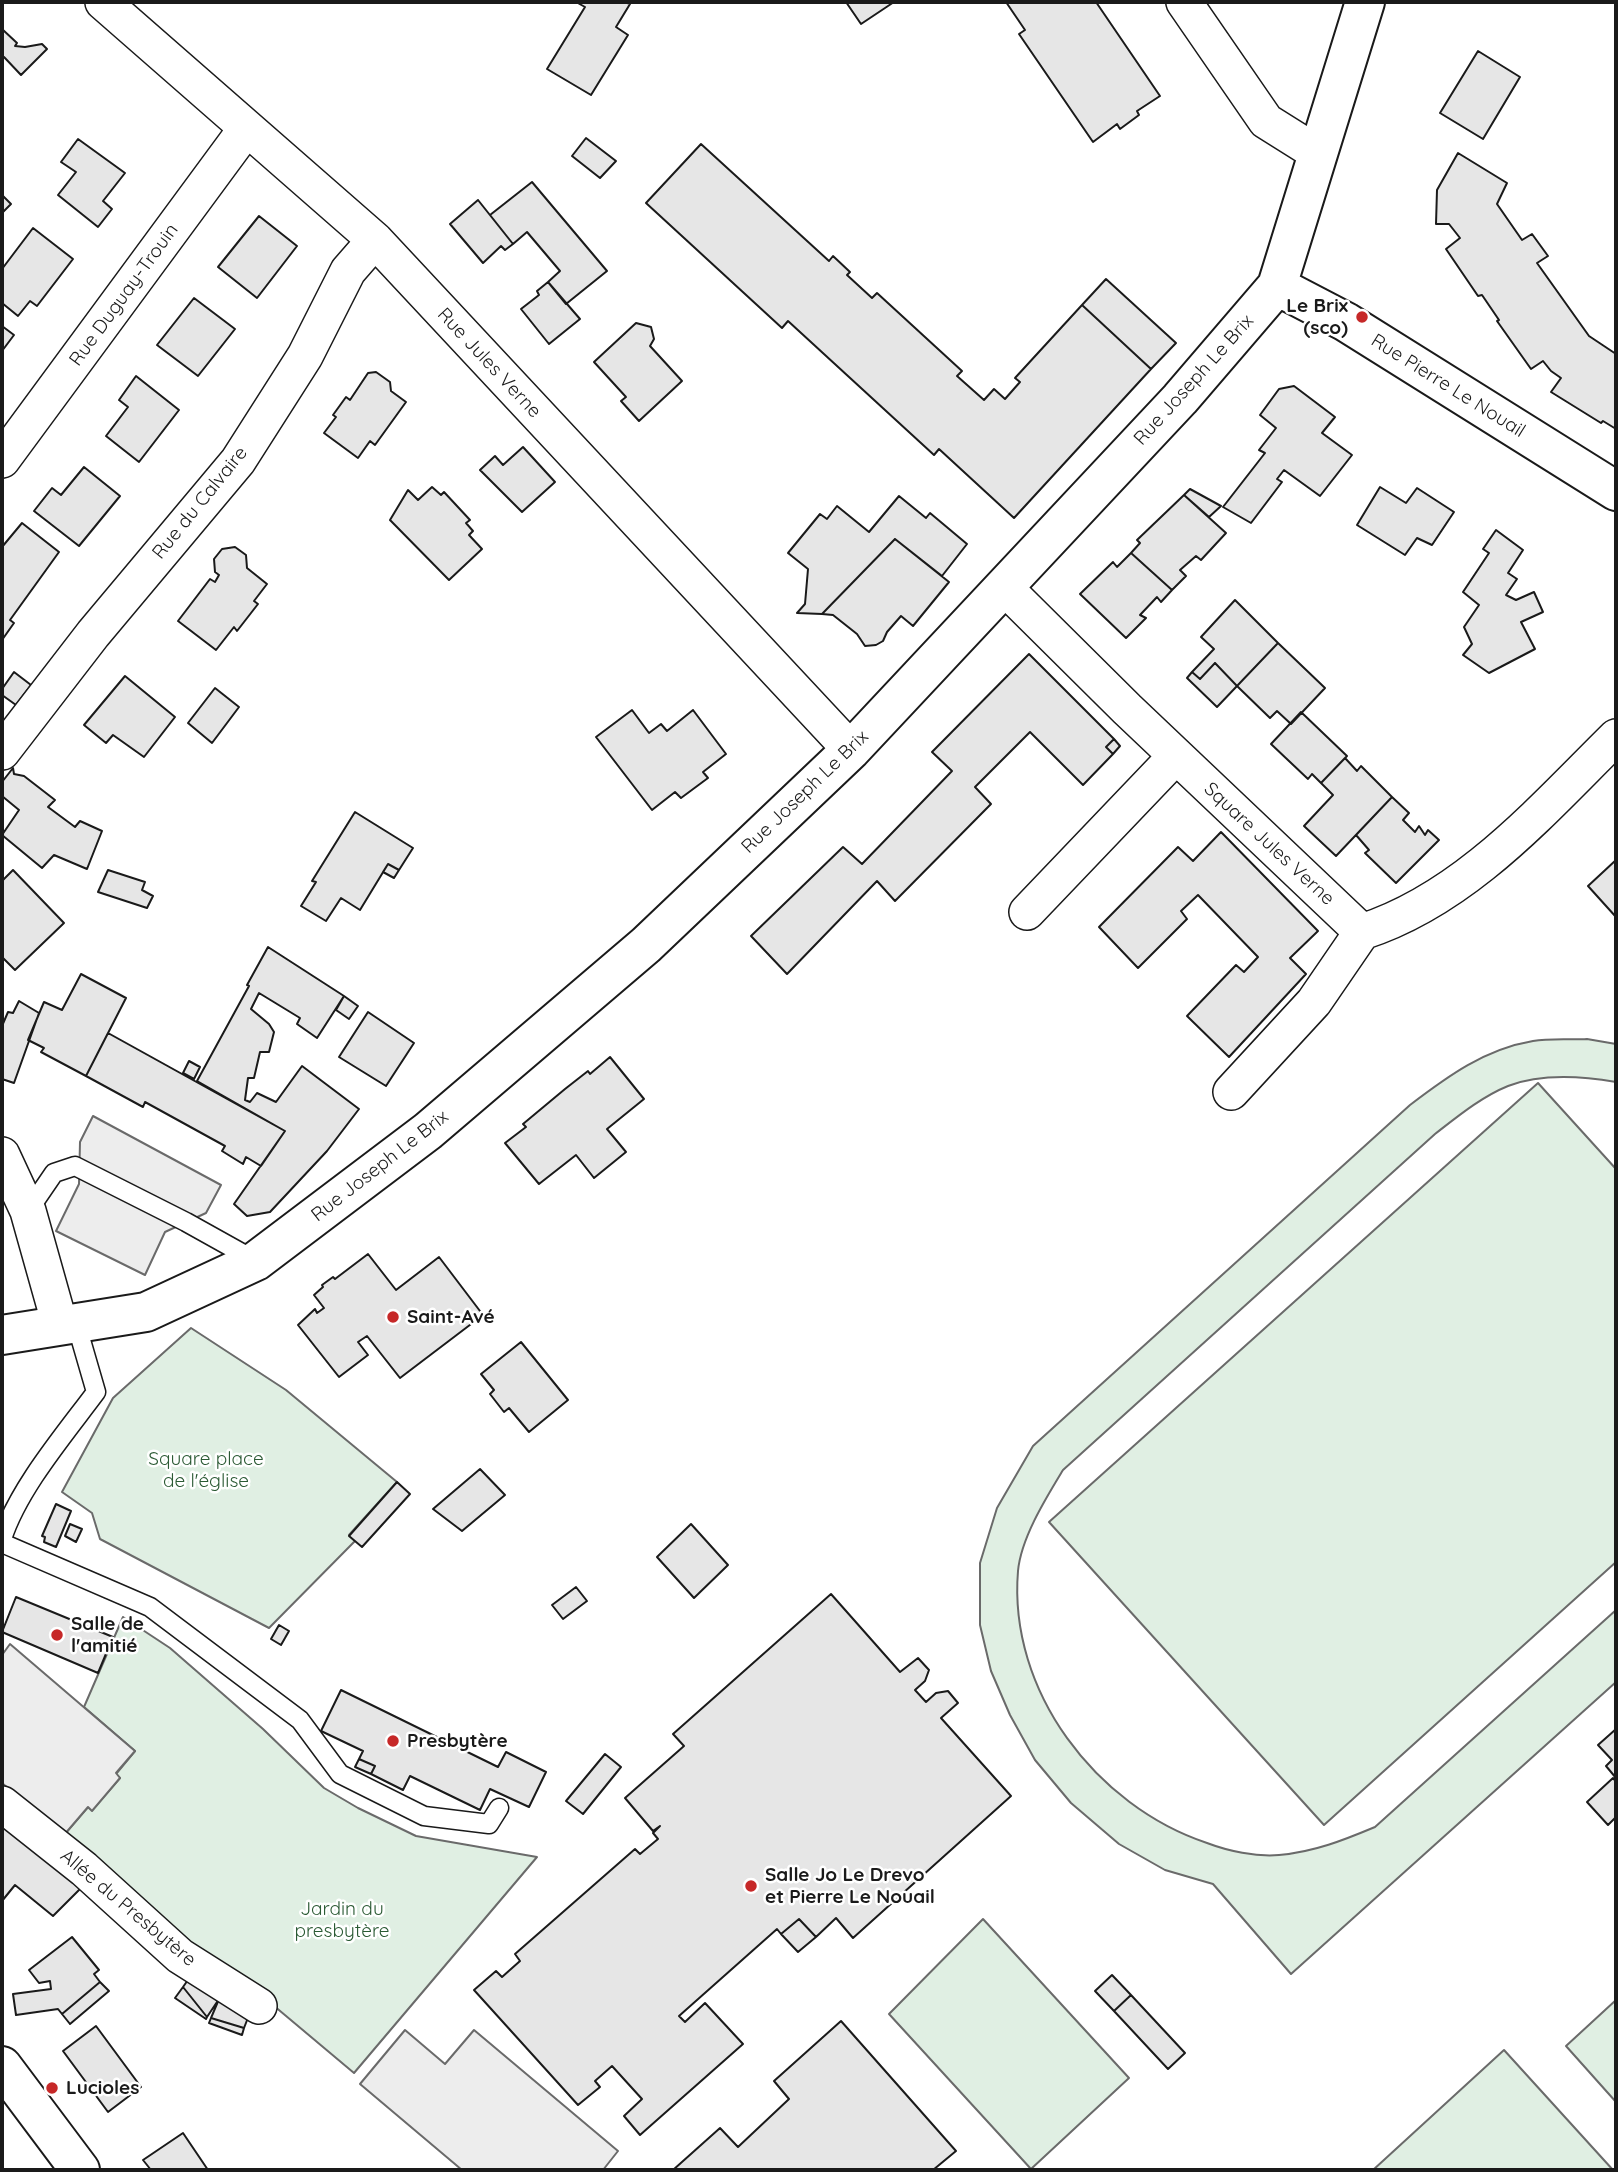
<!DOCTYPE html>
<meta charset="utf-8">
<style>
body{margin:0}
#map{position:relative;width:1618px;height:2172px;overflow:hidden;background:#fff;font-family:Quicksand,sans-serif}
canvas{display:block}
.frame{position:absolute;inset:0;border:4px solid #1a1a1a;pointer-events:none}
</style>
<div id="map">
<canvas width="1618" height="2172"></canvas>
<div class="frame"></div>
</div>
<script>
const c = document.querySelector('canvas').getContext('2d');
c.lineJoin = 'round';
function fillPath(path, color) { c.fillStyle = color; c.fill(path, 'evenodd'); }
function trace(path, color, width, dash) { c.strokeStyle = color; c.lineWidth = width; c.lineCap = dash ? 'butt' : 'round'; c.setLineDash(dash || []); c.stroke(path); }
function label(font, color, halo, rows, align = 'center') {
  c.font = font + ' Quicksand,sans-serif'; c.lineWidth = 5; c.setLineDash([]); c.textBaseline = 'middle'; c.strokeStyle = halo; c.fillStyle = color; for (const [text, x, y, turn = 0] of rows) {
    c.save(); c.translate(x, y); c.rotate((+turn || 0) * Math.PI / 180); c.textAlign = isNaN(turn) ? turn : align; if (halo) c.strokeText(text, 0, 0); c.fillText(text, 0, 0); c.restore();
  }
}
const green = new Path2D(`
 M1587,1039L1616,1044V1082C1581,1076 1542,1073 1508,1086C1481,1097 1457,1117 1435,1134L1063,1470C1046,1498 1021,1538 1018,1571C1008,1691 1096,1806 1207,1843C1228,1851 1256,1857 1279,1855C1314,1852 1344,1840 1375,1827L1616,1610V1682L1291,1974L1213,1884L1165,1870L1119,1844L1071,1803L1035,1760L1010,1715L991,1671L980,1625V1563L997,1508L1033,1446L1410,1105C1448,1076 1485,1049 1533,1041C1550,1038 1570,1040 1587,1039Z
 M1538,1083L1616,1169V1562L1324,1825L1049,1522Z
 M191,1328L286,1390L397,1482L349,1535L355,1541L269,1628L100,1539L92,1513L62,1492L113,1398Z
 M123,1617L170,1648L263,1729L324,1788L358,1808L416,1836L537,1857L354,2073L267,2000L185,1951L64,1835L88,1807L92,1810L120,1778L116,1774L135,1751L84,1707Z
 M983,1919L1129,2078L1031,2169L889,2014Z
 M1616,2000V2102L1566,2046Z
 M1504,2050L1613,2170H1373Z`);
const parking = new Path2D(`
 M93,1116L221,1185L206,1213L165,1232L145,1275L56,1231L79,1184L80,1142Z
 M10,1644L135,1751L116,1773L120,1778L92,1811L88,1807L64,1835L2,1783V1655Z
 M405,2030L445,2064L474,2030L618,2151L603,2170H462L360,2084Z`);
const building = new Path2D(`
 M576,2H625L630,4L616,27L628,35L591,95L547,69L585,7Z
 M846,2H894L861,24Z
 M1006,2H1096L1160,96L1137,111L1139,115L1120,129L1117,124L1093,142L1019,34L1025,30Z
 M2,29L17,43L15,46L25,47L42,44L47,49L21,75L4,57L2,59Z
 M1478,51L1520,77L1483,139L1440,113Z
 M586,138L616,161L600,178L572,156Z
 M78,139L125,173L103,201L112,209L98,227L58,195L76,172L61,162Z
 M701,144L829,261L833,256L850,272L847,275L872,298L877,293L962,371L957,376L984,400L994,389L1005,399L1020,382L1015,378L1082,305L1151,369L1014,518L939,449L934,455L788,321L782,328L646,203Z
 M1458,153L1507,183L1497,204L1522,240L1532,234L1548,256L1537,263L1589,336L1616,354V429L1603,421L1601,423L1551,392L1561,378L1551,371L1543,361L1531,369L1497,321L1499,320L1482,295L1478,296L1446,249L1460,238L1449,224H1436L1437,190Z
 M532,182L607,271L566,304L548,282L560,271L527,232L513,244L490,215Z
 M2,195L11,204L2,213Z
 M478,200L513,244L505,250L501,246L483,263L450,224Z
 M259,216L297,246L257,298L218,267Z
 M33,228L73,259L37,306L30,301L18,316L2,303V269Z
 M1106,279L1176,343L1151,369L1082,305Z
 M548,282L580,319L549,344L521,309L539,295L537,291Z
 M194,298L235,329L198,376L157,345Z
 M636,323L651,327L654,339L650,346L682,381L639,421L621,401L626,397L594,362Z
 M2,326L14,335L2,351Z
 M376,372L390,382L391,391L406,402L375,445L370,441L358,458L324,433L336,417L333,415L346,397L350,400L368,373Z
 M136,376L179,410L139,462L106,436L128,407L119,400Z
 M1294,386L1335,417L1322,433L1352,455L1320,496L1284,470L1277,479L1282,482L1251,523L1223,507L1265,453L1259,450L1276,428L1260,415L1279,389Z
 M523,447L555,482L522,512L480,470L495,456L503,465Z
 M84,467L120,496L79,546L34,511L52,488L61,495Z
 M432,487L441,495L444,492L470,520L466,523L473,531L469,535L482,549L449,580L390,520L408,490L418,500Z
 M1380,487L1406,503L1417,488L1454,512L1432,545L1417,538L1405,555L1357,525Z
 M1190,489L1221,506L1209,517L1184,495Z
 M1184,495L1226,533L1201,560L1196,556L1180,570L1186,576L1172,590L1131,553L1140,543L1137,540Z
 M899,496L926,518L930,513L967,544L942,576L895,539L822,614L797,613L805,604L808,569L788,553L820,514L827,519L837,506L869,532Z
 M22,523L59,552L10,620L14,623L2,640V547Z
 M1496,530L1523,550L1508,573L1517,579L1506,595L1516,600L1534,592L1543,612L1521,622L1535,649L1489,673L1463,655L1472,644L1464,627L1479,605L1463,592L1489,553L1483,549Z
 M895,539L949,582L913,626L901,616L887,632L883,641L876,645L865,646L857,634L833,615L822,614Z
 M235,547L246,555L247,568L267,584L254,601L258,604L237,631L234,627L216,650L178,621L210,579L215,582L219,575L215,572L214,559L222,549Z
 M1131,553L1172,590L1161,602L1157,597L1140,615L1146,618L1126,638L1080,594L1113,562L1117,567Z
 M1235,600L1278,643L1237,686L1215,663L1200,679L1192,672L1214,649L1201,637Z
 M1278,643L1325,688L1291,724L1277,711L1270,718L1237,686Z
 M1029,654L1114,739L1106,747L1113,754L1083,785L1030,732L975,787L991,804L895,901L877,881L787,974L751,936L843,847L862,864L952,771L932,752Z
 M1215,663L1237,686L1217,707L1187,678L1192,672L1200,679Z
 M14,672L31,685L16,705L2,695V689Z
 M125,676L175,717L144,757L113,735L106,743L84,725Z
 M215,688L239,707L212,743L188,723Z
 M632,710L649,733L661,724L667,731L693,710L726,754L703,772L708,778L681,798L675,792L652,810L596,737Z
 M1301,712L1347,756L1321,783L1312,774L1308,779L1271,744Z
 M1114,739L1120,746L1113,754L1106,747Z
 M1345,758L1357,771L1361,766L1392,797L1336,856L1304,826L1333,795L1321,783Z
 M13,768L14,774L24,776L55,800L48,807L75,827L80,821L102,831L87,869L54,855L42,868L2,835L19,810L2,796V782Z
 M1392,797L1409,813L1403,820L1415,832L1419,826L1425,835L1428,830L1439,840L1396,883L1365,853L1369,850L1356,835Z
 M355,812L413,848L399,870L388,864L360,910L341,898L326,921L301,906L316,882L312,881Z
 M1221,832L1318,931L1290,958L1306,974L1229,1057L1187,1016L1236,965L1244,972L1258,957L1198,895L1181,911L1187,919L1138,968L1099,927L1178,847L1193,861Z
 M1616,860V917L1588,886Z
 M388,864L399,870L394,878L383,872Z
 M13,870L64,923L15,970L2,957V881Z
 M108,870L145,882L142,890L153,896L147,908L98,892Z
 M268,947L344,996L317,1038L297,1024L300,1018L259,993L251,1009L269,1024L274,1032L269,1052H260L254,1078H248L245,1100L250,1102L257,1093L276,1102L302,1066L359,1109L327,1151L270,1212L247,1216L234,1204L285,1131L197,1081L249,986L247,985Z
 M81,974L126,998L86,1076L41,1052L44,1048L28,1040L44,1002L62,1010Z
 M344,996L358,1006L349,1019L336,1010Z
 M19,1001L39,1013L14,1083L2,1079V1026L8,1012L13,1013Z
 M368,1012L414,1043L386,1086L339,1057Z
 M108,1033L285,1131L261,1166L246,1157L243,1164L222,1151L225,1146L145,1102L143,1107L86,1076Z
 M610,1057L644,1099L607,1129L626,1152L594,1178L576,1155L539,1184L505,1143L526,1127L523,1124L565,1089L588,1071L590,1074Z
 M189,1061L200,1067L194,1079L183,1073Z
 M368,1254L396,1290L439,1257L483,1315L400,1378L367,1336L358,1342L368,1355L339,1377L298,1325L315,1309L317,1313L324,1308L314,1295L323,1287L322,1285L333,1277L335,1279Z
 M521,1342L568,1400L529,1432L509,1408L504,1412L490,1394L494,1390L481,1374Z
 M480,1469L505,1495L462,1531L433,1509Z
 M397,1482L410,1494L362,1547L349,1536Z
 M56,1504L71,1511L56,1547L44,1542L45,1537L42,1536Z
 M70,1524L82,1529L76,1542L65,1536Z
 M691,1524L728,1565L694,1598L657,1557Z
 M576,1587L587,1601L563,1619L552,1605Z
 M831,1594L900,1672L918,1658L929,1670L925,1681L915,1690L926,1702L936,1693L948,1691L958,1703L941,1718L1011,1796L853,1938L836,1918L816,1937L799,1919L781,1934L777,1929L679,2016L685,2022L705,2003L743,2044L640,2135L624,2116L642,2099L612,2066L595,2081L600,2087L578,2105L474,1990L496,1971L502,1977L520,1961L515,1954L635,1849L640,1854L658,1839L653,1833L660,1826L653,1831L625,1798L684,1746L673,1734Z
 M16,1597L113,1637L98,1673L2,1632Z
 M279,1625L289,1631L281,1645L271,1639Z
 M341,1690L498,1767L506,1752L546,1772L529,1807L490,1789L480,1810L410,1776L403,1790L371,1774L375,1766L359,1759L363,1751L321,1731Z
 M1616,1729V1778L1606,1766L1612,1760L1598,1745Z
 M605,1754L621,1767L583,1814L566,1801Z
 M359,1759L375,1766L371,1774L355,1767Z
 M1613,1778L1616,1782V1817L1608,1825L1587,1802Z
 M2,1818L84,1885L53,1916L15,1885L2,1901Z
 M799,1919L816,1937L798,1952L781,1934Z
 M72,1937L99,1970L94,1974L100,1982L62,2014L58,2009L16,2015L13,1994L51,1989L50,1981L39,1983L29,1970Z
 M1112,1975L1131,1995L1114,2011L1095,1991Z
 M190,1977L219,1999L207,2017L183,1987Z
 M100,1982L109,1991L70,2024L62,2014Z
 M183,1987L207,2017L206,2019L175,1998Z
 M1131,1995L1185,2053L1168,2069L1114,2011Z
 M219,1999L251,2010L244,2028L211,2018Z
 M211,2018L244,2028L242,2035L209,2023Z
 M841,2021L956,2151L933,2170H673L720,2128L738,2147L789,2099L774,2081Z
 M96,2026L141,2087L108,2112L63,2051Z
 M183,2133L208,2170H151L143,2160Z`);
const service = new Path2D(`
 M28,1211L54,1173L75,1166L186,1222L256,1261
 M2,1539C18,1489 64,1435 96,1392L76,1323
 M2,1543L150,1607L300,1720L340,1774L424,1816L489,1824L499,1808`);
const minor = new Path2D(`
 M103,2L375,240L851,750
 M1184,2L1266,121L1317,153
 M2,460L246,129
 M1004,587L1127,709L1362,932C1465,899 1541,811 1616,737
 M2,752L93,634L238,461L305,356L348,271L375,240
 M1027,912L1176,756
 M1231,1092L1314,1002L1362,932
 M2,1155L28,1211L60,1325
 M2,1804L84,1869L180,1956L259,2006`);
const tertiary = new Path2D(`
 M1277,286L1346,322L1616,491
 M2,1335L146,1312L256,1261L428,1131L646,945L851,750L1180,399L1277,286L1365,2`);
const secondary = new Path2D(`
 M2,2066L80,2170`);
const markers = [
 [1362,317,7,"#c62828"],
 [393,1317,7,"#c62828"],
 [57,1635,7,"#c62828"],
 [393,1741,7,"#c62828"],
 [751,1886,7,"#c62828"],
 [52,2088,7,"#c62828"]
];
const streetNames = [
 ["Rue Duguay-Trouin",124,295,-54],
 ["Rue Jules Verne",489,363,47],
 ["Rue Joseph Le Brix",1194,380,-48],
 ["Rue Pierre Le Nouail",1448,386,32],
 ["Rue du Calvaire",200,503,-51],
 ["Rue Joseph Le Brix",805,792,-44],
 ["Square Jules Verne",1269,844,43],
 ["Rue Joseph Le Brix",380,1166,-38],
 ["Allée du Presbytère",128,1908,40]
];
const poiNames = [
 ["Le Brix",1348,306,"right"],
 ["(sco)",1348,328,"right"],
 ["Saint-Avé",407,1317],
 ["Salle de",71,1624],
 ["l'amitié",71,1646],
 ["Presbytère",407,1741],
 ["Salle Jo Le Drevo",765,1875],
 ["et Pierre Le Nouail",765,1897],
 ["Lucioles",66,2088]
];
const parkNames = [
 ["Square place",206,1459],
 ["de l'église",206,1481],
 ["Jardin du",342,1909],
 ["presbytère",342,1931]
];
fillPath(green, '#e0efe3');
trace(green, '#6a6a6a', 2);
fillPath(parking, '#ededed');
trace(parking, '#6a6a6a', 2);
fillPath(building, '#e6e6e6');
trace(building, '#1a1a1a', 2);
trace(service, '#1a1a1a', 21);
trace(minor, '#1a1a1a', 38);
trace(tertiary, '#1a1a1a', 42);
trace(secondary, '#1a1a1a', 42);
trace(service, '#fff', 18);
trace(minor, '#fff', 35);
trace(tertiary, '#fff', 38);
trace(secondary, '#fff', 38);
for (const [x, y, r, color] of markers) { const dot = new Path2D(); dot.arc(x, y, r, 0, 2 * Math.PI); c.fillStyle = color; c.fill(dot); trace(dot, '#fff', 2.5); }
label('19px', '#1a1a1a', '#fff', streetNames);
label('bold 19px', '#1a1a1a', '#fff', poiNames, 'left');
label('19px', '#2b5a34', '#fff', parkNames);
</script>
